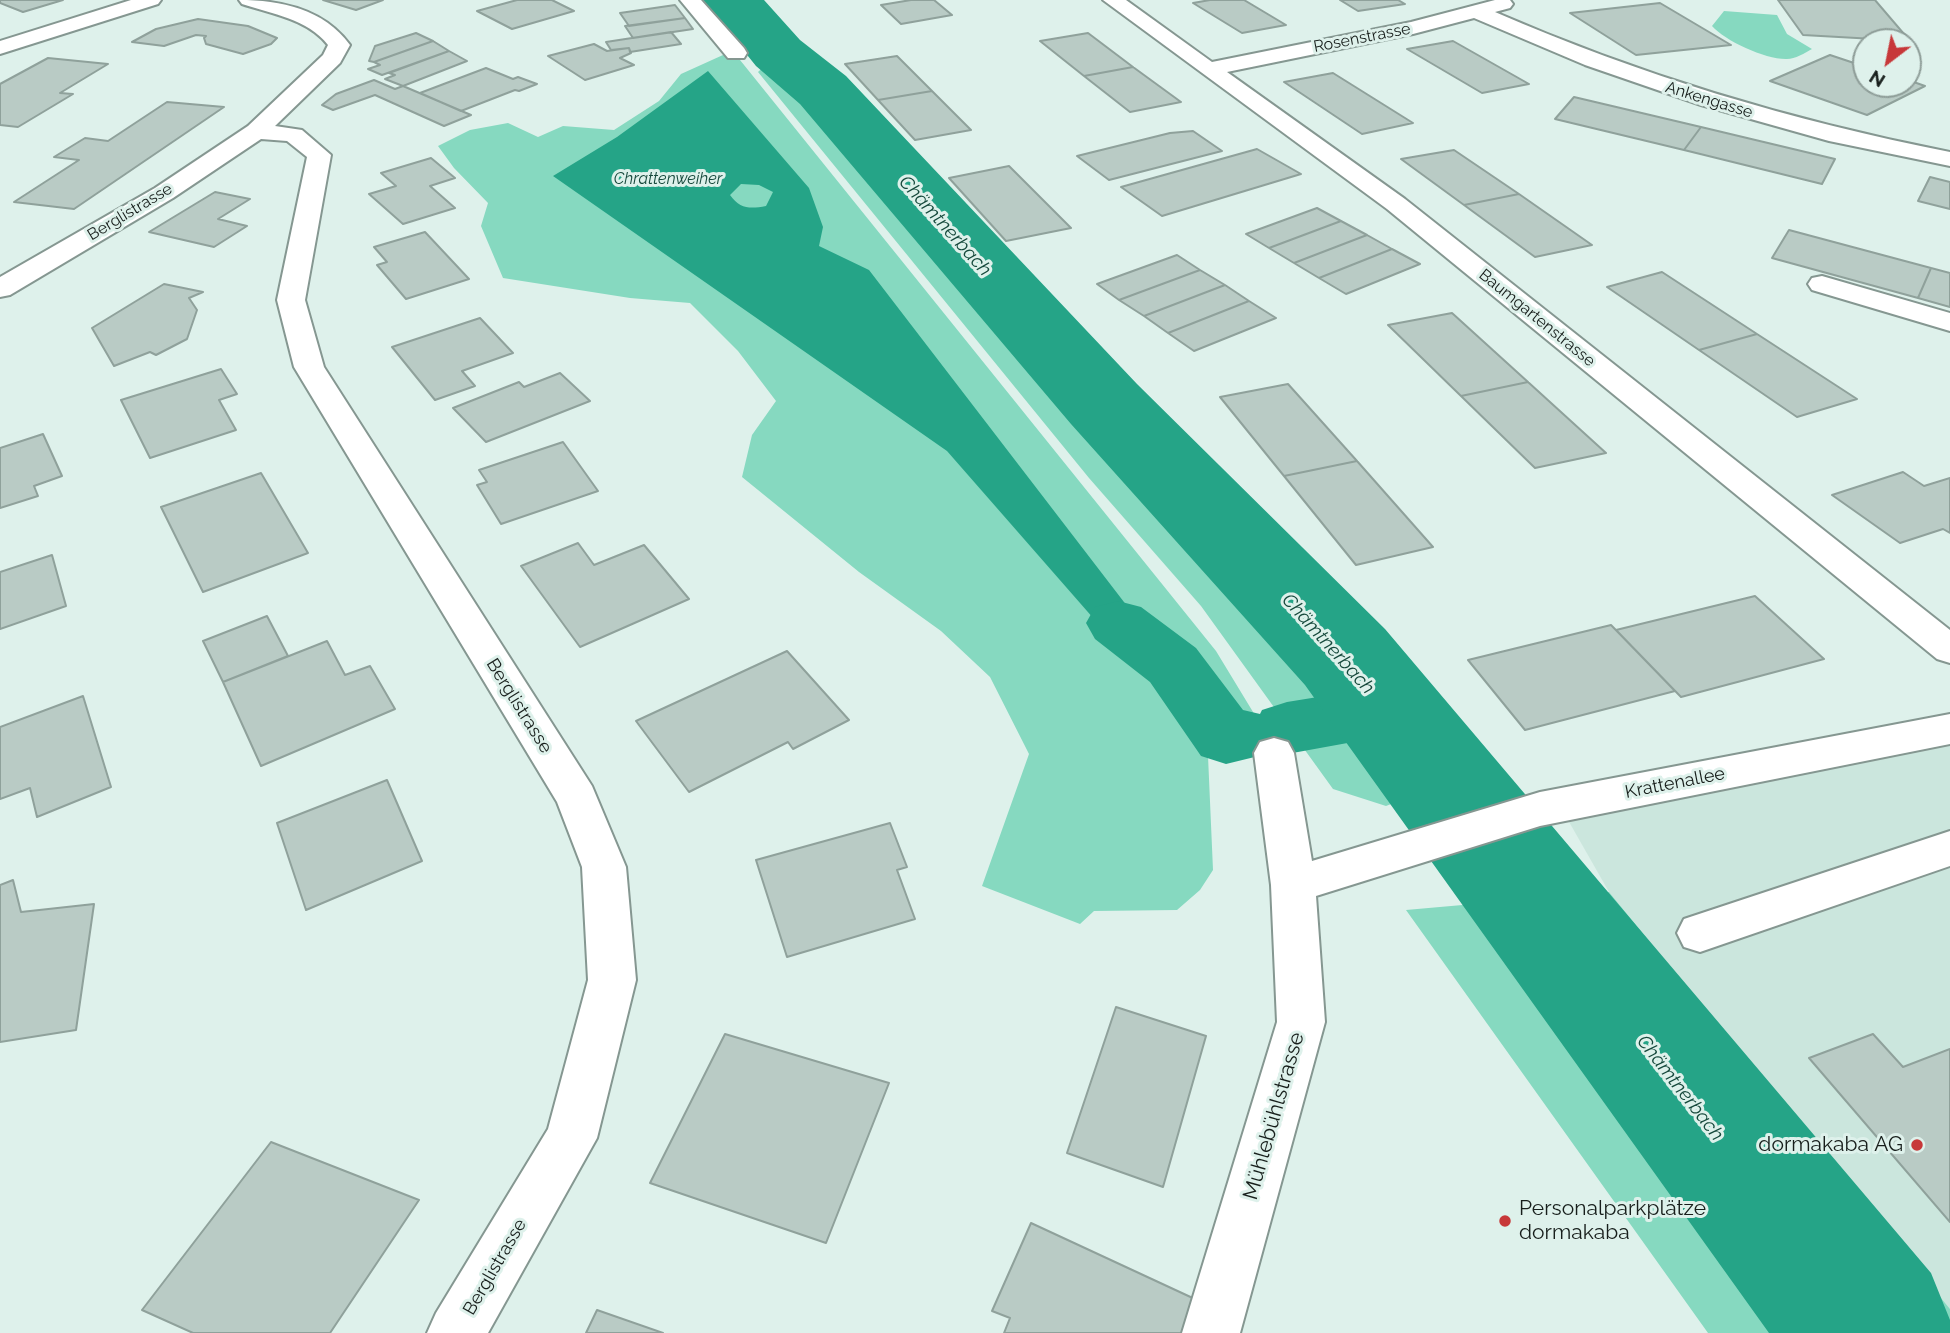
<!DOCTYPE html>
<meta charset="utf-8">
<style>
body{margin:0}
#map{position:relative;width:1950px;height:1333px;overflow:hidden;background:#def1eb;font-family:Raleway,sans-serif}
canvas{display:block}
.north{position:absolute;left:1852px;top:28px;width:70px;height:70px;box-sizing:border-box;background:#def1eb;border:2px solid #8e9d98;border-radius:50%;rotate:212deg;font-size:19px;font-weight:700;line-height:28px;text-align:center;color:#171e1b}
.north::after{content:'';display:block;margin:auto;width:24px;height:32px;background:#c73839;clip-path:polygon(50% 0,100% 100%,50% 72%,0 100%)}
</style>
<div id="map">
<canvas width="1950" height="1333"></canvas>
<div class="north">N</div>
</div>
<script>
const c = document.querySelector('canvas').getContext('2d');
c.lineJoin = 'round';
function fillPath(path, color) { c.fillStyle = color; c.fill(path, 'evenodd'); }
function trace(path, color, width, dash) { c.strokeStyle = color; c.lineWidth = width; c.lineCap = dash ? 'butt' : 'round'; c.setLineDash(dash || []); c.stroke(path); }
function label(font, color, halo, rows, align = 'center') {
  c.font = font + ' Raleway,sans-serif'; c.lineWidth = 6; c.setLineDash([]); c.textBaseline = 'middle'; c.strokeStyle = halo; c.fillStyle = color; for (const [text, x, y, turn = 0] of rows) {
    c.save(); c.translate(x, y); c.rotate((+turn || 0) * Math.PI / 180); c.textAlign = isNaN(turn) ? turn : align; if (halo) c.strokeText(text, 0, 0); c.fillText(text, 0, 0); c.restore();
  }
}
const built = new Path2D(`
 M1950,729V1309L1609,892L1560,806Z`);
const green = new Path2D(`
 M1724,11L1777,15L1787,34L1812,49C1805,53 1795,59 1787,59C1767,60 1725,41 1712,26Z
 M778,53L823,90L1104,404L1345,657L1443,784L1386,806L1333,789L1201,606L1089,478L758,72Z
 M723,55L740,60L1216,651L1267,735L1274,753L1208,756L1213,870L1200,890L1177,910L1094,911L1080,924L982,886L1029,754L990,677L941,631L859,572L742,477L752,435L776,401L738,351L690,303L630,298L503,278L481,226L488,203L454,168L438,146L470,130L508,123L538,137L563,126L614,130L659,101L681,74Z
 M1609,892L1950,1309V1333H1708L1406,910Z`);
const water = new Path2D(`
 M708,71L809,188L823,227L819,246L869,270L1137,619L1101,627L947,451L553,176L617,137ZM741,184L759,185L773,192L766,206C750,209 740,209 730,195Z`);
const canal = new Path2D(`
 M1118,601L1141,607L1196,648L1243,710L1260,714L1262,710L1287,702L1386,686L1410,693L1420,711L1410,729L1386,736L1287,754L1273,749L1271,753L1226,764L1201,756L1150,682L1095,639L1086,623L1095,607Z`);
const river = new Path2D(`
 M703,0H764L800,40L846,76L1137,384L1385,629L1931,1273L1950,1320V1333H1769L1305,685L1071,424L800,104L756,66Z`);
const building = new Path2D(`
 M0,0H63L23,12L0,3Z
 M323,0H383L356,10Z
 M517,0H552L574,11L512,29L477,11Z
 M911,0H934L952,15L901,24L881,5Z
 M1210,0H1244L1286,25L1242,33L1193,3Z
 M1340,0H1398L1405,4L1358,11Z
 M1778,0H1875L1910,41L1803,35Z
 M1660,3L1731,45L1636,55L1570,13Z
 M675,5L685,18L629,26L620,13Z
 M685,18L693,29L633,38L625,26Z
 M198,19L248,26L277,38L271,44L243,54L206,44L204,38L206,36L196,35L164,46L132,42L156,29Z
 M671,32L681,44L630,52L629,48L611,50L606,42Z
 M416,33L433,41L374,62L369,61L375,46Z
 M1088,33L1133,67L1084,76L1040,41Z
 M433,41L449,51L382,75L368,69L380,65L374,62Z
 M1453,41L1529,84L1482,93L1407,49Z
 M594,44L607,51L629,48L631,53L620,58L634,65L585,80L548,56Z
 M449,51L467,61L403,86L385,79L395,75L389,73Z
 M1830,55L1866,67V84H1908V80L1925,86L1867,115L1770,81Z
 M897,56L932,91L878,100L845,64Z
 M48,58L108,64L60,93L73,94L18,127L0,125V84Z
 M1133,67L1181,102L1130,112L1084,76Z
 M486,68L513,79L518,77L537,84L519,91L515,90L461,111L420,93Z
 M1333,73L1413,123L1362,134L1284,82Z
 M374,80L395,89L403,86L471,115L444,126L375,95L333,110L322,105L336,94Z
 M932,91L971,130L915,140L878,100Z
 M1574,97L1701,127L1684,150L1555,119Z
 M167,102L224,107L74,209L14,202L79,160L54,157L85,138L108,141Z
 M1701,127L1835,159L1822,184L1684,150Z
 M1193,131L1222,151L1109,180L1077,156L1170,133Z
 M1257,149L1301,174L1162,216L1121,187Z
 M1454,150L1519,194L1464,205L1401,159Z
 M431,158L455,178L430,186L455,208L403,224L369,194L396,186L381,173Z
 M1009,166L1071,228L1006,241L949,178Z
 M1930,177L1950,182V209L1918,201Z
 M215,192L250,199L218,219L247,226L214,247L149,232Z
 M1519,194L1592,245L1535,257L1464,205Z
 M1317,208L1341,221L1269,248L1246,234Z
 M1341,221L1367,235L1294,263L1269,248Z
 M1789,230L1931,268L1918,298L1772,258Z
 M425,232L469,279L406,299L377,265L387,262L374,247Z
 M1367,235L1392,249L1319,278L1294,263Z
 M1392,249L1420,264L1346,294L1319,278Z
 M1177,255L1200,270L1119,300L1097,284Z
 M1931,268L1950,273V307L1918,298Z
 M1200,270L1225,285L1144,316L1119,300Z
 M1662,272L1757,334L1699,350L1607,287Z
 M164,284L203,292L189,298L197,310L187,339L156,355L150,352L114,366L92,328Z
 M1225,285L1249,301L1168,333L1144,316Z
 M1249,301L1276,318L1194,351L1168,333Z
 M1452,313L1528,382L1461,396L1388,325Z
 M480,318L513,353L462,371L475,386L435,400L392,347Z
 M1757,334L1857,399L1797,417L1699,350Z
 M221,369L237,394L219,400L236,430L150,458L121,400Z
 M560,373L590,401L486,442L453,408L519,382L524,387Z
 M1528,382L1606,453L1535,468L1461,396Z
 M1288,384L1357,461L1284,476L1220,397Z
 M43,434L62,476L34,486L38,496L0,508V448Z
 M563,442L598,491L501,524L477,485L487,482L479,470Z
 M1357,461L1433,547L1356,565L1284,476Z
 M1903,472L1924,486L1950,478V533L1943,529L1900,543L1832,495Z
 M261,473L308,553L203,592L161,507Z
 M578,543L594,565L644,545L689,599L580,647L521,566Z
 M52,555L66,606L0,629V572Z
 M1755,596L1824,659L1681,697L1616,630Z
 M267,616L288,656L223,682L203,641Z
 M1611,625L1675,691L1525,730L1468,660Z
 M327,641L345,675L370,666L395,709L261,766L223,682Z
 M787,651L849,720L793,749L788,742L689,792L636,721Z
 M83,696L111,787L37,817L30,788L0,799V727Z
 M387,780L422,861L306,910L277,823Z
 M890,823L907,867L897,870L915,919L787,957L756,860Z
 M13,880L21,912L94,904L76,1030L0,1042V885Z
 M1116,1007L1206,1036L1163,1187L1067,1153Z
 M725,1034L889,1083L826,1243L650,1183Z
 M1873,1034L1903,1067L1950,1049V1222L1809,1058Z
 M271,1142L419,1200L330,1333H193L142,1310Z
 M1031,1223L1197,1300L1186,1333H1004L1010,1318L992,1311Z
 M597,1310L663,1333H586Z`);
const service = new Path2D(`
 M1822,276L1950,313V331L1812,290L1808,284L1812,278Z
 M1950,831V866L1700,952L1684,947L1677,933L1684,919Z`);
const minor = new Path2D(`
 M239,0C281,0 324,9 350,45L340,63L275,126L302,130L331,155L305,300L324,367L592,786L626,867L636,980L597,1138L488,1333H427L436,1313L548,1129L588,980L582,867L557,802L294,367L277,300L307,157L287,141L261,139L173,198L10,295L0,297V277L155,188L248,126L323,55L328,45C308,19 272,14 242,4Z
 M680,0H701L744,48L747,53L744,58H728Z
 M1103,0H1126L1212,62L1411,22L1495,0H1510L1513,4L1510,8L1495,12C1642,76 1793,121 1950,152V166L1829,141L1701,105L1585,65L1474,18L1413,34L1227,72L1405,199L1950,630V663L1937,659L1387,209Z
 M1950,714V744L1540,826L1316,896L1325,1022L1240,1333H1182L1277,1022L1271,885L1254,753L1260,742L1274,738L1288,742L1294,753L1312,861L1540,792Z`);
const secondary = new Path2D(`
 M131,0H161L158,4L0,54V41Z`);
const markers = [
 [1917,1145,7,"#c73839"],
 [1505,1221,7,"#c73839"]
];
const farStreetnames = [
 ["Rosenstrasse",1362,38,-11],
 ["Ankengasse",1709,100,17],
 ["Berglistrasse",130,212,-31],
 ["Baumgartenstrasse",1537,318,39]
];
const farWaternames = [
 ["Chrattenweiher",668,179]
];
const streetNames = [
 ["Berglistrasse",519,706,58],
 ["Krattenallee",1675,783,-11],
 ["Berglistrasse",495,1267,-60]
];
const waterNames = [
 ["Chämtnerbach",945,226,48],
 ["Chämtnerbach",1328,644,48],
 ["Chämtnerbach",1680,1088,52]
];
const nearStreetnames = [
 ["Mühlebühlstrasse",1274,1116,-74]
];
const nearPoinames = [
 ["dormakaba AG",1903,1145],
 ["Personalparkplätze",1519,1209,"left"],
 ["dormakaba",1519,1233,"left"]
];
fillPath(built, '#cbe6dd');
fillPath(green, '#86d9c0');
fillPath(water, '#25a487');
fillPath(canal, '#25a487');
fillPath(river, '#25a487');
fillPath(building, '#b9cbc5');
trace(building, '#8fa19b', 2);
trace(service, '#859791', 4);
trace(minor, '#859791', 4);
trace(secondary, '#859791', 4);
fillPath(service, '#fff');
fillPath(minor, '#fff');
fillPath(secondary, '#fff');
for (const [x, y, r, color] of markers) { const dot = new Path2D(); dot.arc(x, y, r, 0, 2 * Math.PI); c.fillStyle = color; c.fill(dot); trace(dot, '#def1eb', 2.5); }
label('16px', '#171e1b', '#def1eb', farStreetnames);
label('italic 16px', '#16493c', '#def1eb', farWaternames);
label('18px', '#171e1b', '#def1eb', streetNames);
label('italic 19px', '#16493c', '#def1eb', waterNames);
label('21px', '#171e1b', '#def1eb', nearStreetnames);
label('21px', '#171e1b', '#def1eb', nearPoinames, 'right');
</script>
